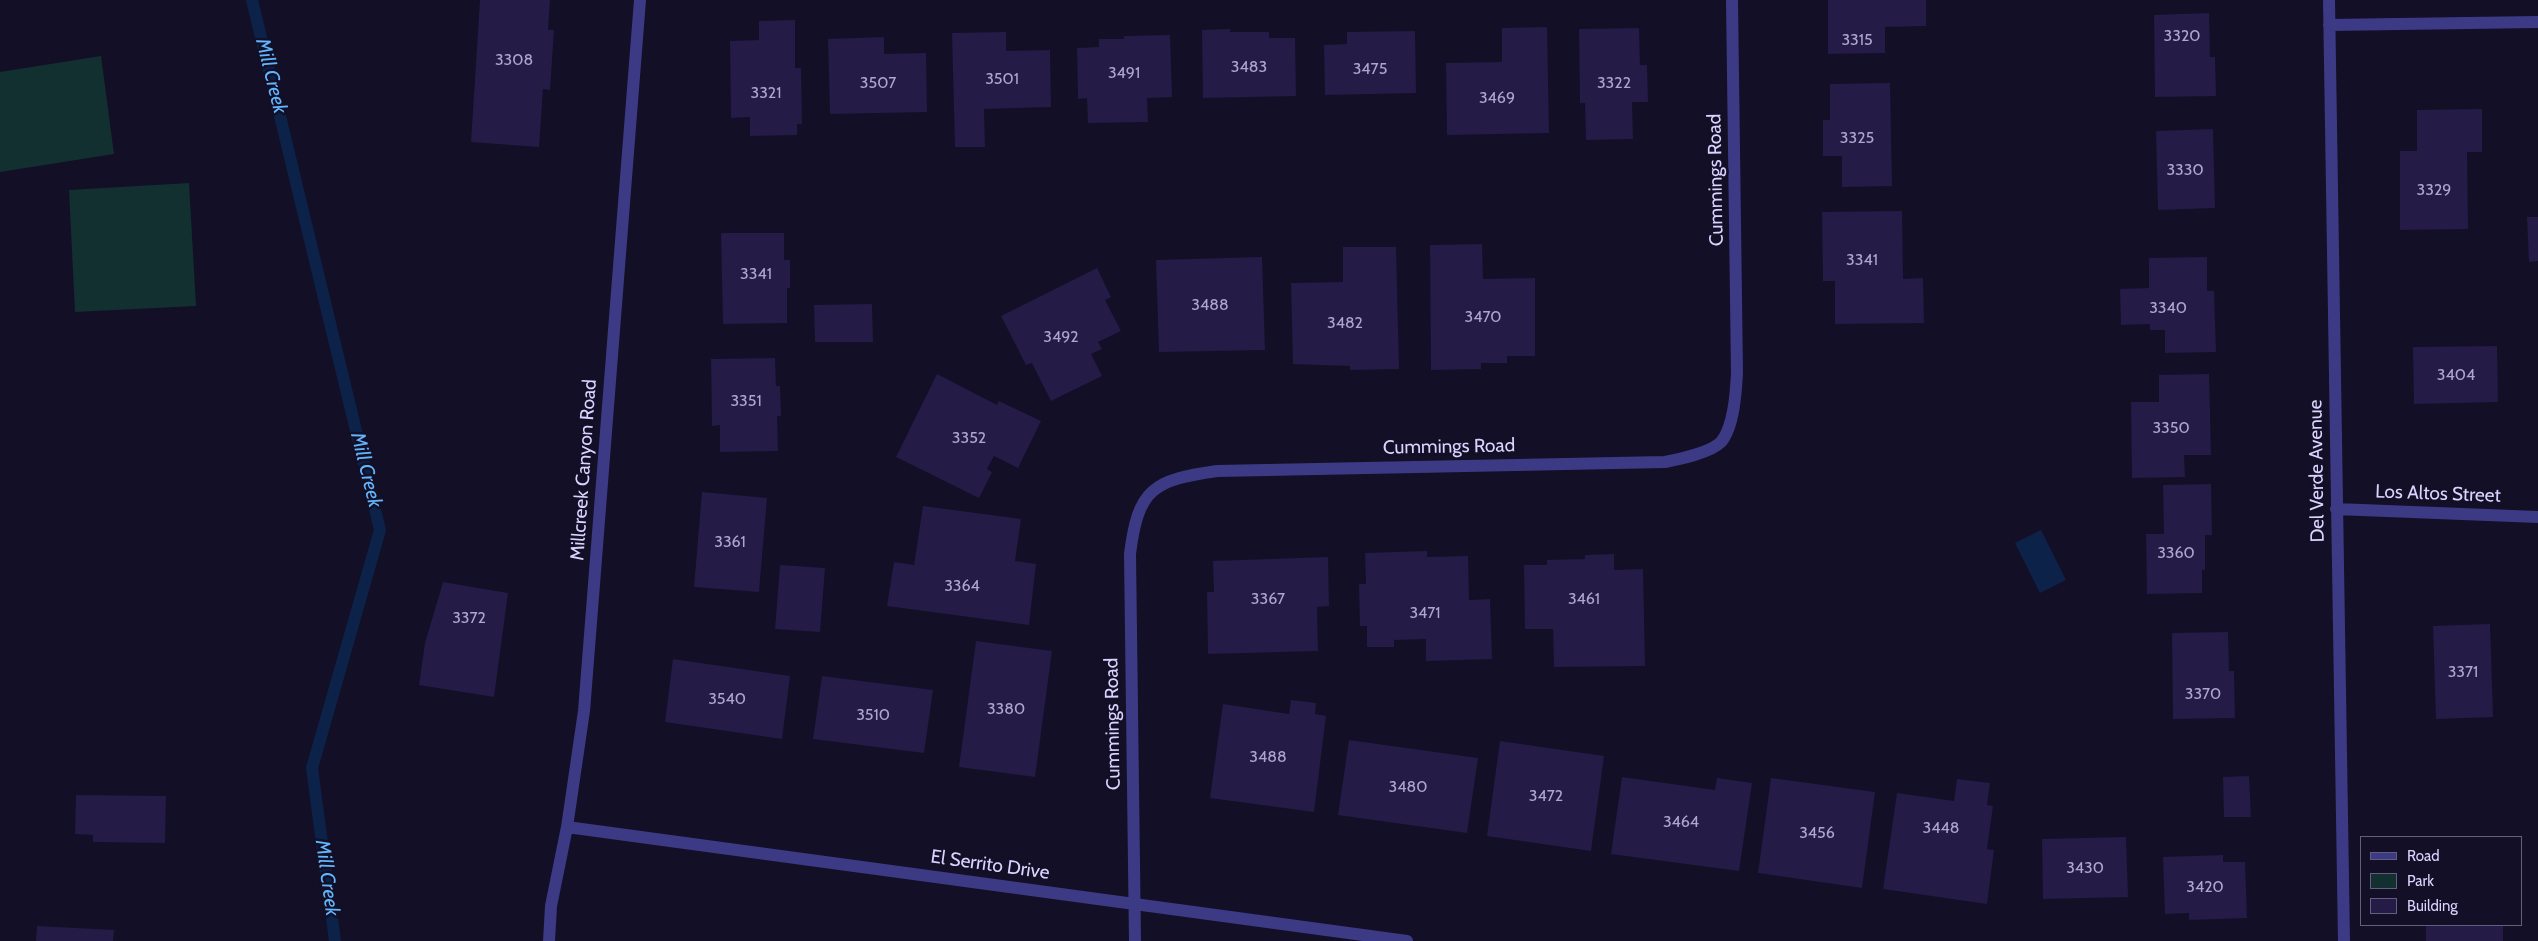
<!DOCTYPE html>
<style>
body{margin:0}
#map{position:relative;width:2538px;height:941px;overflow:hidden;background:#130f26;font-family:Cabin,sans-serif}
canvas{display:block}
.legend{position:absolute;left:2360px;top:836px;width:162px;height:90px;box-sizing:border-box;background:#130f26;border:1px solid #625e7d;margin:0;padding:6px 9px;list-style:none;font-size:15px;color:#d9d4ff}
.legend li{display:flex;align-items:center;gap:10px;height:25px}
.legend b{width:25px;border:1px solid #625e7d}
</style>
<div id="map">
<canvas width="2538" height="941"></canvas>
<ul class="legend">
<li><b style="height:6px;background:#3d3a85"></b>Road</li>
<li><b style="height:14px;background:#12302f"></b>Park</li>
<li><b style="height:14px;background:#241b47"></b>Building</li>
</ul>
</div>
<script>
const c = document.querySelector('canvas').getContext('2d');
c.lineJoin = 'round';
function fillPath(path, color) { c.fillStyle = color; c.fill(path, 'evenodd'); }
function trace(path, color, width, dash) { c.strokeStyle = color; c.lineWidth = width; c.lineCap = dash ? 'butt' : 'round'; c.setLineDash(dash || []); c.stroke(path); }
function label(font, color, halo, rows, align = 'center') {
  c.font = font + ' Cabin,sans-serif'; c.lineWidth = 5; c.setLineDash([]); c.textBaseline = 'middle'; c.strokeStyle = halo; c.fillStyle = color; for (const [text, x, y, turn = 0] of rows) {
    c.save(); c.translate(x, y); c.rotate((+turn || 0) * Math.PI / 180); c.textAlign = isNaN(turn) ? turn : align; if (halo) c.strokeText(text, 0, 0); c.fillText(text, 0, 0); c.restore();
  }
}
const green = new Path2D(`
 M101,56L114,154L0,172V72Z
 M189,183L196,306L75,312L69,190Z`);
const water = new Path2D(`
 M2041,530L2066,580L2040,593L2015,543Z`);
const stream = new Path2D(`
 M252,0L380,530L312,768L335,941`);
const building = new Path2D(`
 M480,0H550L548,30H554L550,90L543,89L539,147L471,142Z
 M1828,0H1926V26L1885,27V53L1828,54Z
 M2209,13L2210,57H2215L2216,96L2155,97L2154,15Z
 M795,20V68H801L802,124H797V135L750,136V117L731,118L730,41L759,40V21Z
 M1547,27L1549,133L1447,135L1446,63L1502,62V28Z
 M1639,28L1640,65H1647L1648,102H1632L1633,139L1586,140L1585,103H1580L1579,29Z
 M1230,29V32H1269V38H1295L1296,96L1203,98L1202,30Z
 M1415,31L1416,93L1325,95L1324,45L1347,44V32Z
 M1006,32V51L1050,50L1051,107L984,109L985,147H955L952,33Z
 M1170,35L1172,97L1147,98L1148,122L1088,123L1087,98L1078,99L1077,48L1099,47V39H1124V36Z
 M884,37V54L926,53L927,112L830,114L828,39Z
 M1890,83L1892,186L1842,187V156H1823V120H1830V84Z
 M2482,109V152H2467L2468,229L2400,230V151H2417V110Z
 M2213,129L2215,208L2158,210L2156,131Z
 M1902,211L1903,279L1923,278L1924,323L1835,324V281H1823L1822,212Z
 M2527,217H2538V261L2529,262Z
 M721,233H784V260H790V288H787V323L723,324Z
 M1482,244L1483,279L1535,278V356H1507V363H1481V369L1431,370L1430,245Z
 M1343,247H1396L1399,369L1350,370V366L1293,364L1291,283L1343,282Z
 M1262,257L1265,350L1159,352L1156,260Z
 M2207,257V291H2214L2216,352L2165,353V330H2150V324L2121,325L2120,289L2149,288V258Z
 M1097,268L1111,297L1105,300L1121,331L1098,342L1102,349L1091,354L1102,376L1051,401L1032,363L1026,365L1001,316Z
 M872,304L873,342H815L814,305Z
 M2497,346L2498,402L2414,404L2413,347Z
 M775,358L776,386H780L781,416H777L778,451L720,452V425L712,426L711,359Z
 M937,374L997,405L999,401L1041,421L1018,468L994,456L987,469L992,472L979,498L896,457Z
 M2209,374L2211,455H2184L2185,477L2132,478L2131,402H2159V375Z
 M2211,484L2212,535H2205V570H2202V593L2147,594L2146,534H2164L2163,485Z
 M702,492L767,498L759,592L694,587Z
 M923,506L1021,519L1015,561L1036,564L1029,625L887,606L894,562L914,565Z
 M1427,551V557L1468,556L1469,600L1490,599L1492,659L1426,661V639L1394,640V647H1367V626H1360L1359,584H1366L1365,553Z
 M1614,554V570L1643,569L1645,666L1554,667L1553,629H1525L1524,565H1547V560L1585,559V555Z
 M1328,557L1329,606L1317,607L1318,651L1208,654L1207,592H1214L1213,561Z
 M780,565L825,568L820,632L775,629Z
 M443,582L508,593L494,697L419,685L425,643Z
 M2490,624L2493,717L2436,719L2433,626Z
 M2228,632L2229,671H2234L2235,718L2173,719L2172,633Z
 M976,641L1052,651L1035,777L959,767Z
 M673,659L790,676L782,739L665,722Z
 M822,676L933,690L924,753L813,739Z
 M1291,700L1316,703L1315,714L1326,716L1314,812L1210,798L1223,704L1289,714Z
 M1349,740L1478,758L1467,833L1338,815Z
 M1500,741L1604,756L1591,851L1487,836Z
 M2249,776L2251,817H2224L2223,777Z
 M1622,777L1715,790L1717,778L1752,783L1739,871L1611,854Z
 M1771,778L1875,792L1862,888L1758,873Z
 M1957,779L1990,783L1987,805L1993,806L1987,849L1994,850L1987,904L1883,889L1897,793L1954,801Z
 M76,795L166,796L165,843L93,842V835L75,834Z
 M2126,837L2128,897L2043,899L2042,839Z
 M2223,855V862H2245L2247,918L2189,920V913L2165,914L2163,857Z
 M2426,925H2503V941H2426Z
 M37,926L114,930L113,941H36Z`);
const minor = new Path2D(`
 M2329,0L2344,941
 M2329,25L2538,22
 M2336,509L2538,517
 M567,827L1407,941
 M549,941L551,906L567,827L584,711L640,0
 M1135,941L1130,554C1138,488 1154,480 1217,471L1665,462C1680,459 1710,453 1721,442C1734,427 1736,391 1737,373L1732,0`);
const numberNames = [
 ["3320",2182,36],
 ["3315",1857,40],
 ["3308",514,60],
 ["3483",1249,67],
 ["3475",1370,69],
 ["3491",1124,73],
 ["3501",1002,79],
 ["3507",878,83],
 ["3322",1614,83],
 ["3321",766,93],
 ["3469",1497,98],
 ["3325",1857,138],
 ["3330",2185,170],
 ["3329",2434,190],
 ["3341",1862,260],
 ["3341",756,274],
 ["3488",1210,305],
 ["3340",2168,308],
 ["3470",1483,317],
 ["3482",1345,323],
 ["3492",1061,337],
 ["3404",2456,375],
 ["3351",746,401],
 ["3350",2171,428],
 ["3352",969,438],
 ["3361",730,542],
 ["3360",2176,553],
 ["3364",962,586],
 ["3367",1268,599],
 ["3461",1584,599],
 ["3471",1425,613],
 ["3372",469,618],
 ["3371",2463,672],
 ["3370",2203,694],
 ["3540",727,699],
 ["3380",1006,709],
 ["3510",873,715],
 ["3488",1268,757],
 ["3480",1408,787],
 ["3472",1546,796],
 ["3464",1681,822],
 ["3448",1941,828],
 ["3456",1817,833],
 ["3430",2085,868],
 ["3420",2205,887]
];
const streetNames = [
 ["Cummings Road",1716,180,-91],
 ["Cummings Road",1449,447,-1],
 ["Millcreek Canyon Road",584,470,-86],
 ["Del Verde Avenue",2317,471,-91],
 ["Los Altos Street",2438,494,2],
 ["Cummings Road",1113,724,-91],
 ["El Serrito Drive",990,865,8]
];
const waterNames = [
 ["Mill Creek",271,76,76],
 ["Mill Creek",366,470,76],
 ["Mill Creek",327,878,82]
];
fillPath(green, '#12302f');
fillPath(water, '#0c2248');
trace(stream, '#0c2248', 12);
fillPath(building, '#241b47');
trace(minor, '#3d3a85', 12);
label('16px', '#aca6d1', null, numberNames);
label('19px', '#d9d4ff', '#130f26', streetNames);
label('italic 20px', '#62b6ff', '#130f26', waterNames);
</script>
